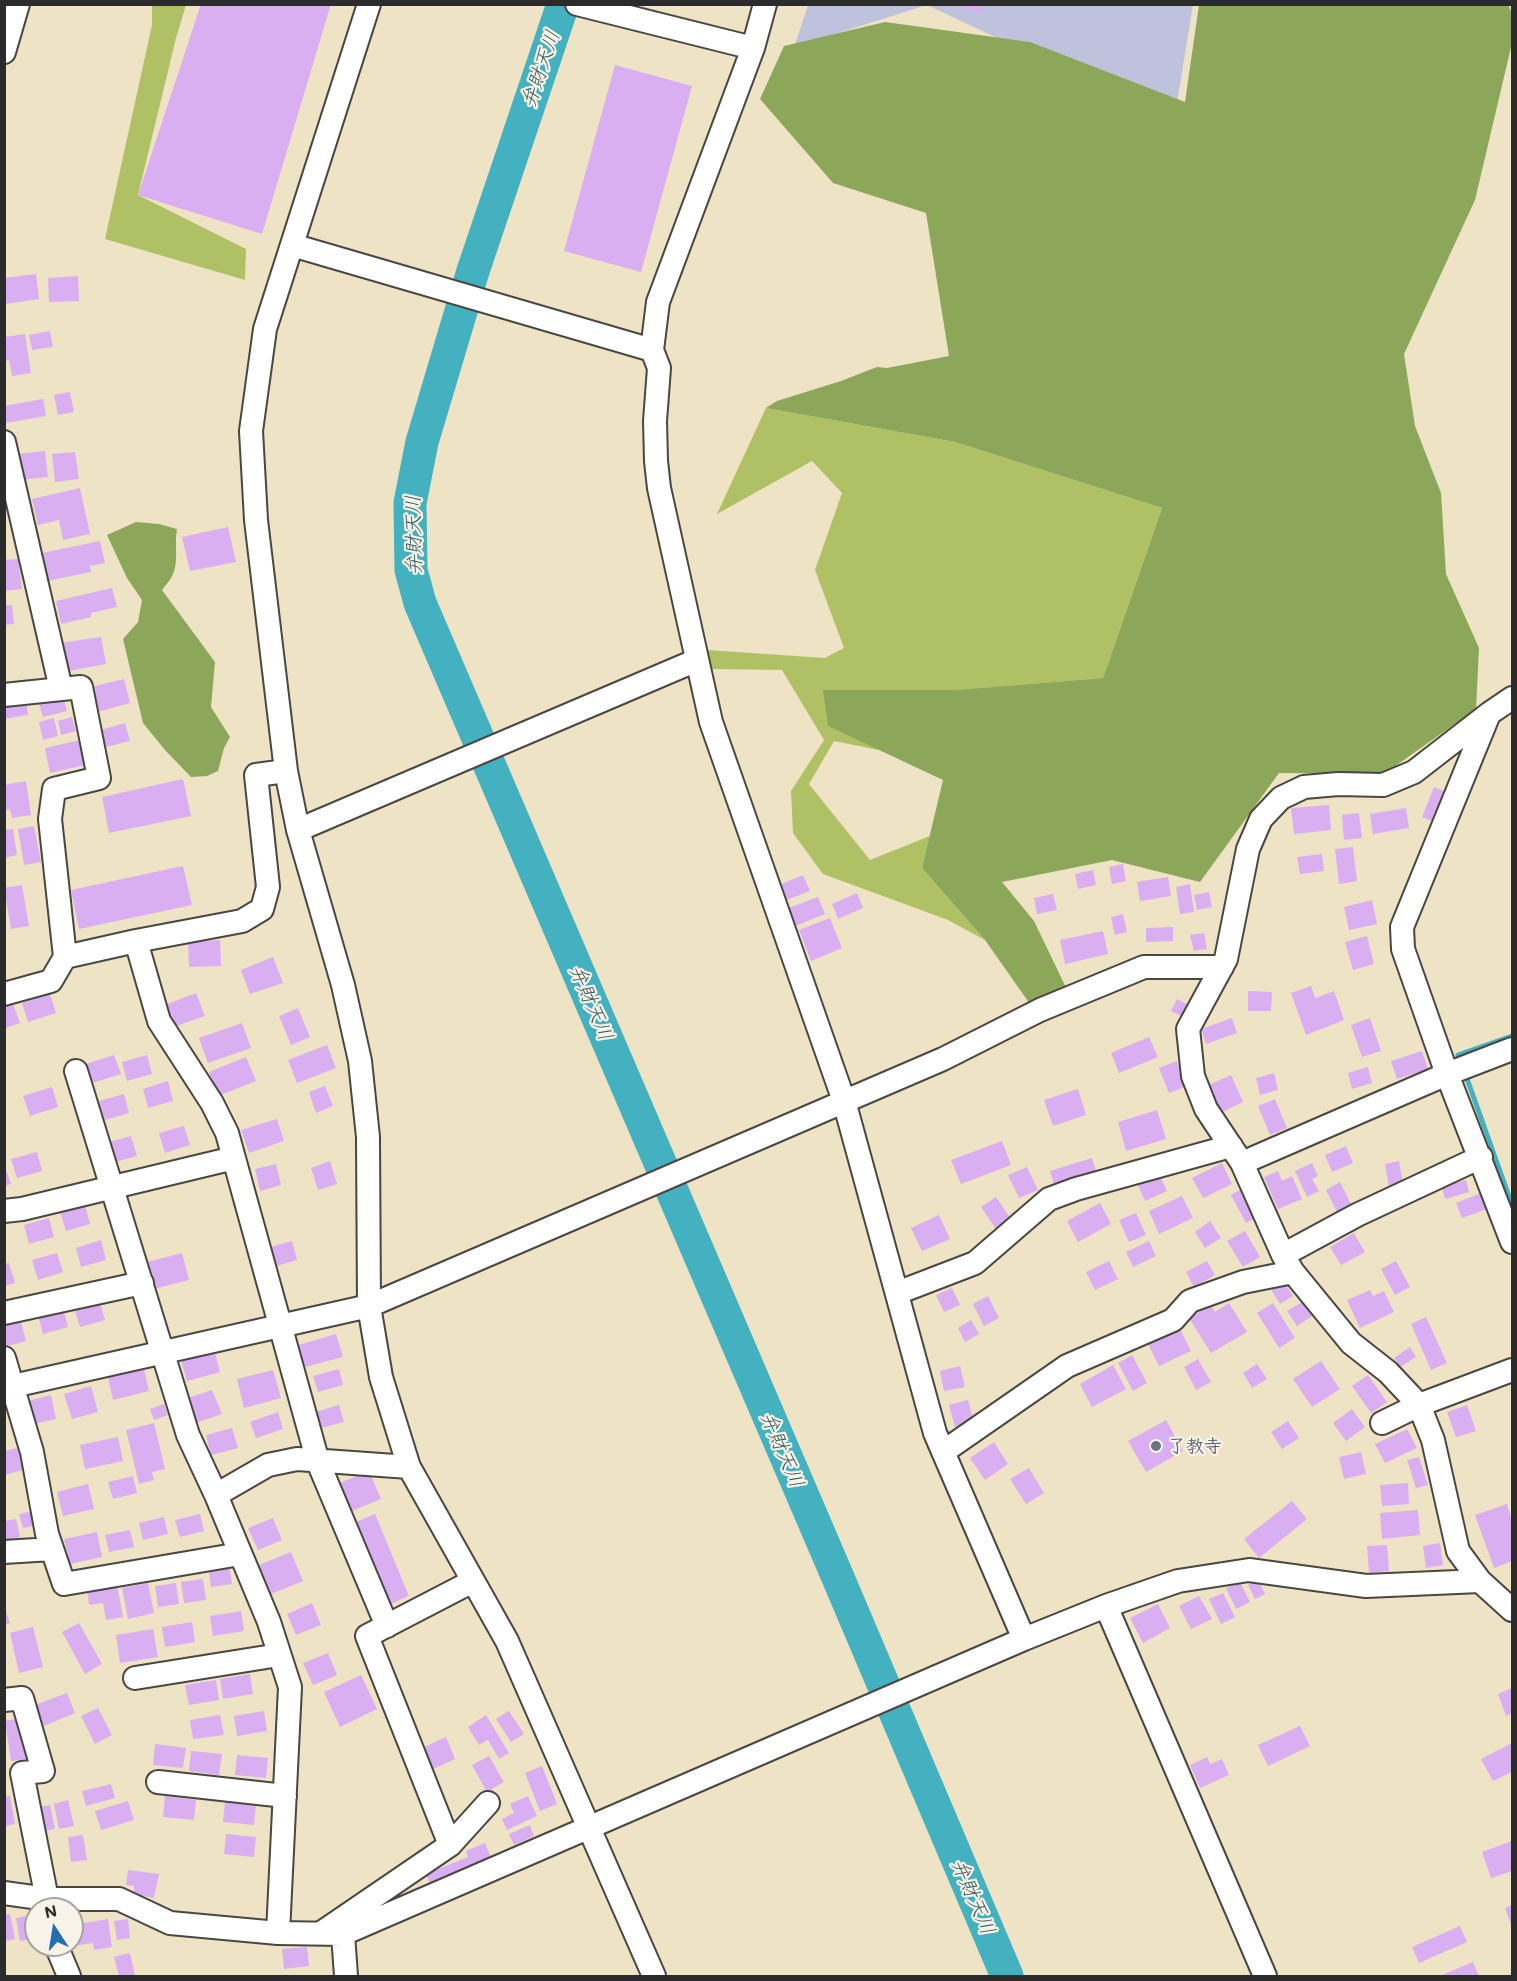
<!DOCTYPE html>
<meta charset="utf-8">
<style>
body{margin:0}
#map{position:relative;width:1517px;height:1981px;overflow:hidden;background:#eee3c5;font-family:Mali,sans-serif}
canvas{display:block}
.frame{position:absolute;inset:0;border:6px solid #2b2b2b;pointer-events:none}
.north{position:absolute;left:24px;top:1897px;width:60px;height:60px;box-sizing:border-box;background:#f7f3e8;border:2px solid #a5a39c;border-radius:50%;rotate:348deg;font-size:16px;font-weight:700;line-height:24px;text-align:center;color:#2b2b2b}
.north::after{content:'';display:block;margin:auto;width:21px;height:27px;background:#1f6fb2;clip-path:polygon(50% 0,100% 100%,50% 72%,0 100%)}
</style>
<div id="map">
<canvas width="1517" height="1981"></canvas>
<div class="frame"></div>
<div class="north">N</div>
</div>
<script>
const c = document.querySelector('canvas').getContext('2d');
c.lineJoin = 'round';
function fillPath(path, color) { c.fillStyle = color; c.fill(path, 'evenodd'); }
function trace(path, color, width, dash) { c.strokeStyle = color; c.lineWidth = width; c.lineCap = dash ? 'butt' : 'round'; c.setLineDash(dash || []); c.stroke(path); }
function label(font, color, halo, rows, align = 'center') {
  c.font = font + ' Mali,"Klee One",sans-serif'; c.lineWidth = 4.5; c.setLineDash([]); c.textBaseline = 'middle'; c.strokeStyle = halo; c.fillStyle = color; for (const [text, x, y, turn = 0] of rows) {
    c.save(); c.translate(x, y); c.rotate((+turn || 0) * Math.PI / 180); c.textAlign = isNaN(turn) ? turn : align; if (halo) c.strokeText(text, 0, 0); c.fillText(text, 0, 0); c.restore();
  }
}
const industrial = new Path2D(`
 M808,5H1193L1174,121L927,5L794,47Z`);
const green = new Path2D(`
 M152,5H186L176,38L138,195L246,249L245,280L105,239L152,25Z
 M766,408L955,442L1162,508L1103,678L973,689L969,768L834,741L809,784L870,860L930,836L922,868L985,940L948,920L823,874L793,833L791,791L824,740L782,670L712,669L707,650L825,658L844,648L815,570L842,493L812,461L717,514Z`);
const forest = new Path2D(`
 M1508,4L1512,14V43L1475,200L1404,354L1415,426L1441,493L1446,574L1479,648L1476,709L1384,774L1279,773L1200,882L1112,860L1002,882L1034,921L1071,998L1030,1004L985,940L922,868L943,780L828,726L823,690H957L1103,678L1162,508L955,442L766,408L777,401L841,381L877,367L887,368L949,356L926,213L833,183L760,99L784,46L885,22L1030,42L1185,102L1199,5Z
 M136,522L159,524L177,529C174,544 179,560 173,574C171,579 166,585 162,590L215,662L211,707L230,737L224,748L218,771L207,776L191,777L165,750L143,723L123,639L138,622L142,600L127,578L107,535Z`);
const stream = new Path2D(`
 M1461,1062L1458,1055L1512,1036
 M1465,1073L1512,1205`);
const river = new Path2D(`
 M563,4L473,271L422,442L410,503L411,570L420,603L836,1573L1007,1976`);
const building = new Path2D(`
 M201,4H331L262,234L138,195Z
 M950,4H984L982,13Z
 M615,65L692,86L641,272L564,251Z
 M36,274L39,299L5,304L4,278Z
 M78,276L79,301L49,302L48,278Z
 M50,331L53,347L32,350L29,335Z
 M25,334L31,373L12,376L9,360L4,361V337Z
 M70,392L74,412L58,415L54,395Z
 M43,399L46,416L5,423L4,406Z
 M45,451L48,477L20,480L18,454Z
 M75,452L79,479L55,482L52,454Z
 M80,488L90,534L63,540L59,520L38,525L32,499Z
 M228,527L236,562L190,571L182,537Z
 M100,541L105,563L90,566L91,572L47,581L42,553Z
 M18,559L22,589L4,591V560Z
 M112,588L117,607L91,613V617L61,624L56,601Z
 M4,605H12L14,624L4,625Z
 M101,637L106,664L64,672L60,643Z
 M124,679L130,703L97,712L91,687Z
 M62,693L67,711L43,717L38,700Z
 M26,698L28,715L4,719V701Z
 M72,717L76,731L61,735L58,721Z
 M54,718L58,736L43,740L39,722Z
 M125,723L130,741L106,747L101,730Z
 M80,740L85,765L50,773L45,748Z
 M183,779L191,816L109,833L102,797Z
 M26,781L31,815L12,818L10,809L4,810V785Z
 M1434,787L1449,793L1438,823L1422,817Z
 M1329,805L1331,830L1294,834L1291,808Z
 M1406,808L1409,828L1373,834L1370,814Z
 M1359,813L1362,838L1344,840L1342,815Z
 M34,826L41,862L24,865L18,829Z
 M13,829L17,855L4,858V830Z
 M1353,847L1357,881L1339,884L1335,849Z
 M1322,854L1324,871L1300,874L1297,857Z
 M1123,864L1126,881L1112,884L1109,867Z
 M183,866L192,905L79,929L71,890Z
 M1093,870L1096,885L1078,889L1075,874Z
 M803,875L810,891L784,901L777,886Z
 M1168,877L1171,896L1140,901L1137,882Z
 M1190,884L1194,912L1180,914L1176,887Z
 M22,885L29,926L11,929L4,888Z
 M1209,892L1212,907L1197,910L1194,895Z
 M857,893L863,908L838,919L832,904Z
 M1053,894L1057,910L1037,914L1034,898Z
 M818,897L825,914L793,927L786,909Z
 M1372,900L1377,924L1349,930L1344,907Z
 M1123,914L1127,932L1115,935L1111,917Z
 M830,918L842,948L811,961L799,930Z
 M1173,927V941L1146,942V928Z
 M1103,931L1108,954L1065,964L1060,940Z
 M1204,933L1207,949L1194,951L1190,935Z
 M1367,936L1374,964L1353,970L1345,942Z
 M220,940L221,966L189,967L188,942Z
 M273,957L283,983L250,994L241,970Z
 M1311,986L1315,998L1334,991L1344,1020L1306,1035L1291,993Z
 M1248,991L1272,992L1271,1011H1248Z
 M196,993L205,1016L173,1027L165,1005Z
 M50,994L56,1013L28,1022L22,1003Z
 M1177,999L1189,1005L1183,1017L1171,1011Z
 M13,1004L20,1023L5,1028V1006Z
 M298,1008L310,1037L291,1045L279,1016Z
 M1232,1018L1237,1033L1206,1044L1201,1029Z
 M1370,1018L1381,1051L1362,1057L1351,1025Z
 M242,1023L251,1048L208,1063L199,1038Z
 M1149,1037L1158,1057L1119,1073L1111,1053Z
 M327,1045L336,1068L297,1083L288,1060Z
 M1422,1051L1428,1069L1397,1079L1391,1061Z
 M114,1055L121,1074L92,1083L86,1064Z
 M147,1055L152,1074L127,1081L122,1062Z
 M246,1057L256,1081L218,1096L209,1072Z
 M1177,1061L1187,1086L1169,1093L1159,1068Z
 M1368,1067L1372,1083L1352,1089L1348,1073Z
 M1274,1073L1278,1090L1260,1095L1256,1078Z
 M1231,1075L1243,1102L1216,1115L1204,1087Z
 M168,1081L173,1101L148,1108L143,1089Z
 M325,1086L333,1106L316,1113L309,1092Z
 M52,1087L58,1107L30,1116L23,1096Z
 M1078,1089L1086,1115L1053,1126L1044,1100Z
 M124,1094L129,1113L105,1120L99,1101Z
 M1275,1099L1287,1128L1270,1135L1258,1106Z
 M1157,1110L1166,1139L1126,1151L1118,1122Z
 M277,1119L284,1141L249,1153L241,1130Z
 M184,1126L190,1145L165,1153L159,1133Z
 M131,1136L137,1156L112,1163L106,1143Z
 M1002,1141L1011,1165L961,1184L951,1160Z
 M1346,1146L1353,1163L1332,1172L1325,1155Z
 M37,1152L42,1171L17,1178L11,1159Z
 M1092,1158L1097,1174L1055,1187L1050,1171Z
 M330,1161L337,1184L318,1190L311,1168Z
 M1399,1161L1403,1184L1389,1187L1385,1164Z
 M1222,1163L1232,1184L1203,1198L1192,1178Z
 M1312,1163L1318,1176L1312,1179L1319,1191L1307,1197L1295,1171Z
 M4,1164L11,1184L4,1186Z
 M276,1164L281,1185L260,1191L255,1169Z
 M1027,1167L1038,1190L1019,1198L1008,1175Z
 M1278,1171L1282,1181L1292,1176L1302,1199L1278,1209L1264,1177Z
 M1160,1176L1167,1191L1145,1201L1138,1185Z
 M1466,1180L1469,1192L1445,1199L1442,1187Z
 M1340,1182L1353,1208L1339,1216L1326,1190Z
 M1243,1188L1259,1216L1246,1223L1231,1195Z
 M1481,1193L1487,1209L1462,1218L1456,1203Z
 M1182,1196L1193,1218L1159,1234L1149,1211Z
 M996,1197L1013,1222L998,1232L981,1207Z
 M1100,1203L1111,1224L1078,1242L1067,1221Z
 M85,1205L90,1224L66,1231L60,1212Z
 M1136,1213L1146,1235L1129,1242L1119,1220Z
 M939,1215L950,1239L922,1251L911,1228Z
 M49,1218L54,1237L29,1244L24,1225Z
 M1210,1221L1221,1238L1205,1248L1195,1232Z
 M1245,1231L1260,1257L1243,1267L1227,1241Z
 M1354,1233L1365,1252L1341,1265L1330,1247Z
 M101,1240L106,1260L81,1267L76,1248Z
 M292,1241L297,1260L273,1267L267,1248Z
 M1149,1241L1156,1256L1133,1267L1126,1252Z
 M57,1253L63,1272L38,1280L32,1260Z
 M182,1253L189,1280L154,1289L147,1262Z
 M1109,1261L1118,1279L1095,1290L1086,1272Z
 M1207,1261L1215,1275L1194,1287L1186,1272Z
 M1396,1261L1410,1287L1395,1295L1381,1269Z
 M9,1263L15,1283L4,1286V1264Z
 M1282,1279L1293,1296L1280,1304L1269,1286Z
 M952,1288L960,1305L944,1312L936,1295Z
 M1370,1290L1373,1296L1384,1291L1394,1312L1360,1328L1347,1300Z
 M988,1296L999,1318L984,1326L973,1304Z
 M99,1300L105,1320L80,1327L74,1308Z
 M1302,1302L1312,1316L1297,1326L1287,1311Z
 M1229,1303L1247,1332L1211,1353L1189,1318L1211,1305L1215,1312Z
 M1273,1303L1295,1338L1279,1348L1257,1313Z
 M63,1308L68,1327L43,1334L38,1315Z
 M1426,1317L1447,1363L1431,1370L1411,1324Z
 M971,1320L979,1334L965,1342L958,1328Z
 M21,1322L26,1341L4,1347V1326Z
 M1180,1329L1191,1351L1159,1366L1148,1344Z
 M336,1334L343,1357L301,1368L295,1346Z
 M1410,1347L1416,1357L1400,1367L1394,1358Z
 M214,1348L220,1372L187,1381L180,1357Z
 M1132,1355L1147,1383L1133,1391L1118,1363Z
 M1198,1359L1211,1382L1196,1390L1184,1367Z
 M1321,1361L1340,1389L1312,1407L1293,1379Z
 M1257,1364L1267,1379L1252,1388L1243,1373Z
 M1113,1365L1126,1389L1092,1407L1080,1384Z
 M960,1366L965,1387L944,1391L940,1371Z
 M144,1369L149,1391L113,1400L108,1377Z
 M339,1369L343,1385L318,1392L313,1376Z
 M273,1370L281,1398L244,1408L237,1379Z
 M1368,1375L1387,1402L1371,1413L1352,1386Z
 M91,1386L98,1412L72,1419L64,1394Z
 M212,1390L222,1414L196,1423L188,1398Z
 M51,1395L56,1419L34,1424L28,1401Z
 M968,1400L974,1422L955,1427L949,1405Z
 M164,1404L168,1415L154,1420L150,1409Z
 M339,1405L344,1422L317,1429L312,1413Z
 M1467,1405L1476,1431L1456,1437L1447,1412Z
 M1352,1409L1365,1427L1346,1441L1333,1423Z
 M278,1412L283,1429L256,1438L250,1422Z
 M1166,1420L1183,1451L1146,1472L1128,1441Z
 M1288,1421L1299,1438L1282,1449L1271,1432Z
 M154,1423L165,1469L152,1472L154,1480L139,1484L126,1430Z
 M232,1428L238,1448L211,1455L206,1435Z
 M1407,1429L1417,1448L1385,1463L1375,1444Z
 M118,1437L123,1461L85,1469L80,1445Z
 M994,1442L1008,1464L985,1480L970,1458Z
 M18,1448L23,1470L4,1475V1451Z
 M1361,1452L1366,1474L1344,1479L1339,1457Z
 M1419,1457L1428,1485L1416,1488L1407,1460Z
 M1029,1468L1044,1493L1026,1504L1010,1479Z
 M369,1471L381,1499L347,1513L335,1485Z
 M133,1476L137,1493L113,1499L108,1482Z
 M1408,1483L1409,1504L1382,1506L1380,1485Z
 M88,1484L94,1509L63,1516L57,1492Z
 M1292,1501L1307,1519L1259,1558L1244,1539Z
 M1507,1504L1512,1521V1561L1494,1568L1475,1515Z
 M1418,1510L1420,1535L1382,1539L1380,1513Z
 M34,1511L37,1525L23,1528L19,1514Z
 M200,1514L204,1531L180,1537L175,1520Z
 M375,1514L409,1596L386,1606L351,1524Z
 M164,1517L168,1534L143,1540L139,1523Z
 M273,1518L282,1540L258,1550L248,1528Z
 M16,1519L20,1537L4,1541V1521Z
 M130,1530L134,1547L109,1552L105,1535Z
 M97,1532L102,1557L70,1564L64,1539Z
 M1440,1543L1443,1565L1426,1568L1423,1546Z
 M1387,1545L1389,1571L1369,1573L1367,1546Z
 M291,1552L303,1581L271,1594L259,1565Z
 M229,1563L232,1584L211,1587L208,1567Z
 M203,1579L206,1600L184,1603L181,1582Z
 M1258,1579L1265,1594L1255,1599L1248,1585Z
 M1240,1582L1250,1602L1236,1609L1226,1588Z
 M148,1583L154,1613L128,1619L122,1588Z
 M176,1583L179,1604L158,1607L155,1586Z
 M117,1584L123,1617L106,1620L103,1603L89,1605L87,1589Z
 M1223,1593L1235,1617L1221,1624L1209,1599Z
 M1199,1596L1212,1619L1191,1629L1179,1606Z
 M312,1603L321,1625L296,1635L287,1614Z
 M1158,1604L1170,1628L1143,1643L1130,1618Z
 M4,1606L10,1623L4,1625Z
 M241,1611L244,1631L213,1636L210,1616Z
 M192,1622L195,1642L165,1647L162,1627Z
 M79,1623L102,1664L85,1674L62,1632Z
 M33,1627L43,1667L19,1673L10,1633Z
 M153,1629L158,1657L120,1663L116,1635Z
 M328,1653L337,1675L313,1685L303,1663Z
 M250,1674L253,1694L223,1699L220,1679Z
 M361,1675L377,1709L340,1727L324,1692Z
 M216,1680L219,1700L189,1705L185,1685Z
 M1512,1688V1713L1506,1716L1498,1694Z
 M67,1693L75,1713L44,1726L35,1705Z
 M98,1708L112,1735L95,1744L81,1716Z
 M264,1711L267,1731L237,1736L234,1716Z
 M509,1711L524,1734L511,1742L496,1719Z
 M220,1715L224,1735L193,1739L190,1720Z
 M486,1715L509,1753L499,1759L488,1740L479,1745L468,1727Z
 M21,1718L27,1759L11,1761L5,1721Z
 M1300,1726L1310,1746L1268,1766L1258,1745Z
 M446,1737L455,1759L431,1770L422,1748Z
 M1512,1743V1772L1493,1781L1481,1759Z
 M155,1744L186,1748L183,1768L153,1765Z
 M191,1751L222,1754L219,1775L189,1771Z
 M237,1755L268,1758L266,1778L235,1775Z
 M489,1756L504,1782L487,1792L472,1765Z
 M1207,1757L1210,1764L1222,1759L1229,1775L1200,1788L1190,1765Z
 M542,1766L557,1804L540,1811L525,1773Z
 M111,1784L115,1798L86,1806L82,1791Z
 M10,1796L15,1824L4,1826V1797Z
 M165,1796L196,1800L194,1820L163,1817Z
 M528,1796L537,1816L507,1830L502,1819L514,1813L510,1804Z
 M68,1800L74,1826L59,1829L54,1804Z
 M128,1801L134,1820L101,1830L95,1811Z
 M225,1801L256,1805L254,1825L223,1822Z
 M50,1805L55,1829L38,1832L34,1808Z
 M530,1825L534,1836L514,1845L509,1834Z
 M226,1834L256,1837L254,1857L224,1854Z
 M83,1835L87,1860L71,1862L68,1837Z
 M1512,1841V1871L1491,1878L1482,1852Z
 M485,1843L492,1860L431,1886L426,1874L468,1857L466,1851Z
 M128,1870L159,1874L154,1898L134,1894V1886L126,1885Z
 M1512,1905V1927L1505,1908Z
 M10,1914L15,1939L4,1941V1915Z
 M32,1915L36,1938L20,1941L16,1918Z
 M108,1919L112,1947L94,1950L93,1943L72,1946V1925Z
 M128,1919L130,1938L117,1940L114,1921Z
 M1460,1926L1467,1942L1419,1963L1412,1947Z
 M307,1947L309,1966L284,1969L282,1949Z
 M130,1953L135,1976H119L114,1957Z
 M1473,1962L1479,1976H1440Z`);
const minor = new Path2D(`
 M369,4L265,329L251,431L256,520L286,771L298,830L343,985L360,1061L368,1137L369,1306L381,1377L409,1467L507,1641L654,1976
 M577,4L753,48
 M765,4L753,48L658,302L652,350L659,368L655,421L656,461L659,488L711,722L844,1101L935,1433L1024,1639
 M4,52L18,4
 M292,245L652,350
 M4,442L61,689
 M4,695L81,687L99,778L54,789L50,819L65,957
 M1512,698L1490,713L1414,772L1383,785L1338,784L1304,787L1281,798L1261,819L1248,849L1226,959L1188,1029L1193,1076L1206,1109L1242,1163L1283,1255L1293,1272L1351,1343L1388,1372L1419,1405L1433,1440L1458,1551L1480,1581L1512,1610
 M1489,714L1402,927L1403,949L1447,1074L1512,1242
 M298,830L697,660
 M136,941L159,1021L212,1103L227,1133L318,1462L387,1626
 M4,994L51,981L65,957L136,941L242,921L262,909L268,887L256,775L286,771
 M76,1071L188,1435L216,1495L269,1622L290,1687L278,1933
 M1242,1163L1447,1074L1512,1049
 M4,1211L22,1209L234,1158
 M1283,1255L1357,1215L1481,1157
 M897,1293L975,1263L1049,1199L1076,1189L1231,1146
 M4,1313L142,1283
 M4,1358L32,1452L47,1534L64,1584L240,1554
 M4,1388L369,1306L943,1059L1040,1010L1144,967H1222
 M1382,1423L1419,1405L1512,1370
 M943,1452L1067,1366L1173,1320L1190,1301L1243,1282L1293,1272
 M216,1495L268,1465L297,1459L409,1467
 M4,1552L52,1549
 M1106,1606L1265,1976
 M135,1678L279,1655
 M4,1700L22,1698L43,1771L22,1773L49,1909
 M158,1782L285,1796
 M450,1845L367,1636L473,1581
 M4,1893L47,1899H119L170,1923L278,1933L343,1934L1024,1639L1106,1606L1178,1581L1249,1570L1366,1586L1480,1581
 M321,1933L450,1845L488,1803
 M343,1934L346,1976
 M56,1945L69,1976`);
const markers = [
 [1156,1446,6,"#6b7280"]
];
const worshipNames = [
 ["了教寺",1168,1446]
];
const waterNames = [
 ["弁財天川",541,69,-71],
 ["弁財天川",414,535,-91],
 ["弁財天川",591,1003,67],
 ["弁財天川",782,1450,67],
 ["弁財天川",973,1897,67]
];
fillPath(industrial, '#bfc2dd');
fillPath(green, '#b0c165');
fillPath(forest, '#8ca75a');
trace(stream, '#43b1c0', 5);
trace(river, '#43b1c0', 33);
fillPath(building, '#d9aff2');
trace(minor, '#484742', 26);
trace(minor, '#fff', 22);
for (const [x, y, r, color] of markers) { const dot = new Path2D(); dot.arc(x, y, r, 0, 2 * Math.PI); c.fillStyle = color; c.fill(dot); trace(dot, '#f7f3e8', 2); }
label('bold 18px', '#5b616d', '#f7f3e8', worshipNames, 'left');
label('italic 20px', '#335a5f', '#f7f3e8', waterNames);
</script>
